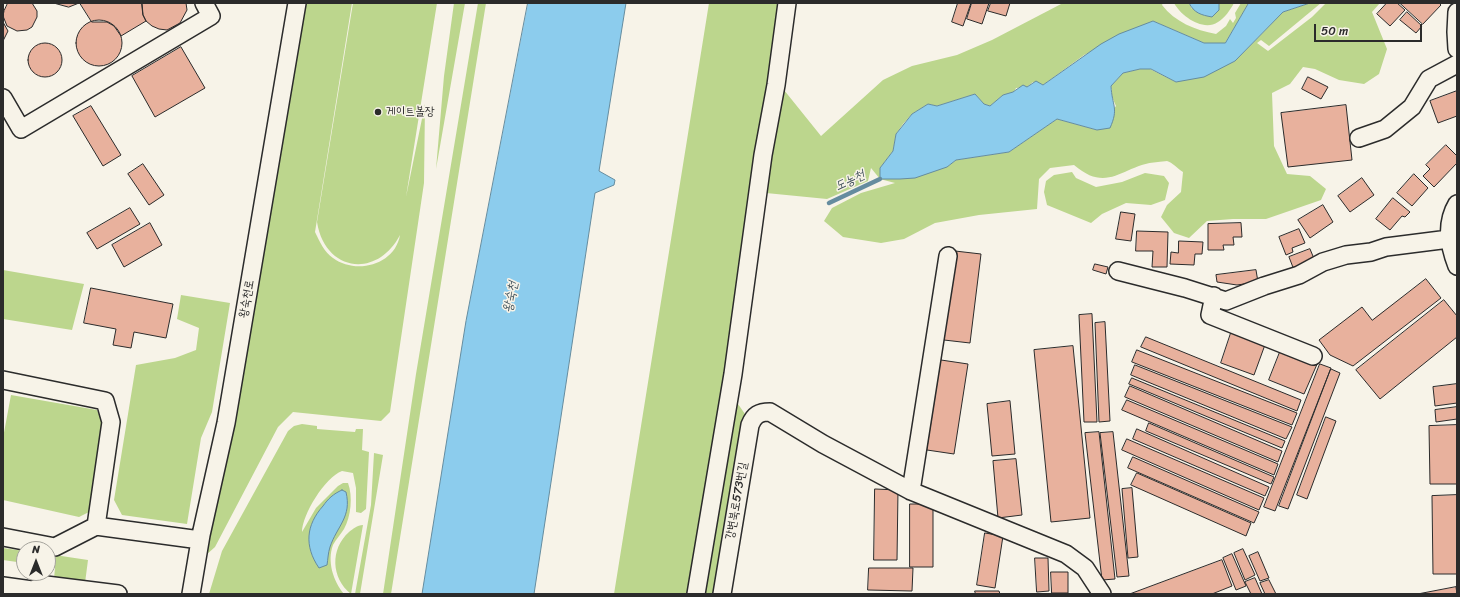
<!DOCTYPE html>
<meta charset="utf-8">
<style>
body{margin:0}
#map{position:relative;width:1460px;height:597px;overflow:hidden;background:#f7f3e8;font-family:Sriracha,sans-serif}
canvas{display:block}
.frame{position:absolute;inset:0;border:4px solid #2b2b2b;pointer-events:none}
.north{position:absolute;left:16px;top:541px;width:40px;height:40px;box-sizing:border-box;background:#f7f3e8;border:1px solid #a5a39c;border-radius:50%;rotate:0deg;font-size:11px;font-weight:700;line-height:16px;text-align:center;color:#2b2b2b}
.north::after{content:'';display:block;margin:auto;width:14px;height:18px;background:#2b2b2b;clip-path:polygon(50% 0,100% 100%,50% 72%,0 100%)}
.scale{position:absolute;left:1314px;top:24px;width:108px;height:18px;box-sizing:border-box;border:2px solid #2b2b2b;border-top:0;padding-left:5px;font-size:12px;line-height:14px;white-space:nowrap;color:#2b2b2b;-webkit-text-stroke:3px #f7f3e8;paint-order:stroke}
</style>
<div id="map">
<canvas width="1460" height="597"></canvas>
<div class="frame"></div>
<div class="north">N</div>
<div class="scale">50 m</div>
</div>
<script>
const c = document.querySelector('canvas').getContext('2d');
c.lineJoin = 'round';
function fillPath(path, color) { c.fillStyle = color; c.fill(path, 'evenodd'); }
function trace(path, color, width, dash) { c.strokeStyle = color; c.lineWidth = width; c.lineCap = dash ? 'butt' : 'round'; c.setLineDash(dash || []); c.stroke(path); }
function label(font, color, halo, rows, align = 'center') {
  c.font = font + ' Sriracha,"Poor Story",sans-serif'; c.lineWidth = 3; c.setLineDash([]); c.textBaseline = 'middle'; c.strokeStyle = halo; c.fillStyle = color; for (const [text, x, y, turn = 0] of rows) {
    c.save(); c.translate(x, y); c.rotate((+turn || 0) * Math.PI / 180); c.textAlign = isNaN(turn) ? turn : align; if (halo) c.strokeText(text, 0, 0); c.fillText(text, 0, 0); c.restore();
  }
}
const green = new Path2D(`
 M304,3H352L315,232C320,242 324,252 333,258C356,275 395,265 400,235C377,279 325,272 317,222L353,3H437L406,197L425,104L424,183L390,412L381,421L293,412L278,427L215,547L206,555L237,403Z
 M454,3H465L436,169L444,76Z
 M478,3H486L391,594H383L416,374Z
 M709,3H781L691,594H614Z
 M1063,3H1163L1162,5C1175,22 1195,30 1216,34L1226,26L1230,19L1233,23L1236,18L1235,13L1241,3H1249L1225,43H1204L1153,21L1084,55L1043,85L1033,82L1027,87L1016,88L1014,92L1003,95L990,106L984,104L975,94L937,106L928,104L912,114L903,124L896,134L893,151L880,168L947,167L956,160L1009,152L1057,119L1097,130L1116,106L1112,97L1111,86L1123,73L1140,69H1150L1176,82L1235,61L1283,12L1310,3H1321L1269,46L1261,40L1257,43L1268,51L1312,17L1326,3H1380L1372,12L1387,49L1379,74L1364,84L1339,80L1315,69L1303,67L1290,84L1272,93L1274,146L1287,174L1310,176L1326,189L1321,200L1266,219H1233L1207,221L1189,238L1174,233L1161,217L1167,205L1181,192L1183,172C1178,169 1172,162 1167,161C1165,161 1160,162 1158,162C1123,164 1109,195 1074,165L1050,168L1039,179L1037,209L979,215L935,223L904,239L881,243L843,237L824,221L832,208L861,193L895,183L880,179L871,168L868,181L827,199L766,193L778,117L784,90L821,136L883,80L912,66L957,55L992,40Z
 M1174,3H1189L1192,9L1219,3H1234C1231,9 1224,19 1218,22C1203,32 1181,16 1174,3Z
 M1072,172L1076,178L1096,187L1122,182L1145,173L1164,176L1169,183L1165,200L1151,205L1126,203L1102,214L1091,223L1047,205L1044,192L1046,181L1054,175Z
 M3,270L84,284L72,330L3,319Z
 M181,295L230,303L212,412L201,438L187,524L122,515L114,500L136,365L175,358L196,350L199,328L177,319Z
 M11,395L97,410L103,423L89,512L79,517L3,500V438Z
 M733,397L745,414L714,594H700Z
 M302,424L317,426V429L355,432L356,429H363L362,450L369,452L366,509L361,513L356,512V488L353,473L342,471C325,477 302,515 302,532L316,508L338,486L343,483H348C353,496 351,517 344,529C341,534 336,539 333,545C327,561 333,581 344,594H209L222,551L288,431L294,426Z
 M374,453L383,455L360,594H355L371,505Z
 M363,525L351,594C331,578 330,549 349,532C353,529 357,525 363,525Z
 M3,548L24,551V563L3,560Z
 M48,554L88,560L85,583L54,579L55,568L48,567Z`);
const water = new Path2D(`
 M528,3H626L599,171L615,180L614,185L595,193L534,594H422L466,321Z
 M1189,3H1219V10L1212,17C1201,15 1194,13 1189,3Z
 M1249,3H1310L1283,12L1235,61L1204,77L1176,82L1151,69H1140L1123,73L1111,86C1112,106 1119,108 1110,128L1097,130L1057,119L1009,152L956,160L947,167L915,178L900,179H880V168L893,151L896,134L912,114L928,104L937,106L975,94L984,104L990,106L1003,95L1013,92L1023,85L1027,87L1036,81L1043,85L1101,44L1119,34L1153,21L1204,43H1225Z
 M342,490L346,492C352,517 337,526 330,547C328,553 328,559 327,565L319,568C304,546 306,525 323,506C328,499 333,494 342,490Z`);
const stream = new Path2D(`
 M829,203L880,179`);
const building = new Path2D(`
 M8,3H32L37,11V17L32,27L27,30L17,31L7,26L3,16L4,11Z
 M54,3H79L69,7Z
 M80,3H142L143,15L146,21L121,36L114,26L107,22H92Z
 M142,3H186L187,10L180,23L167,30L159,29L152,26L146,21L143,15Z
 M958,3H971L963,26L952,22Z
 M972,3H989L982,24L967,19Z
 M991,3H1010L1006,16L988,11Z
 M1387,3H1397L1405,10L1390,26L1377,14Z
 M1400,3H1439L1441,5L1423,24Z
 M1407,12L1422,26L1416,33L1400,20Z
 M76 43a23 23 0 1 1 46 0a23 23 0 1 1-46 0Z
 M3,22L8,31L3,41Z
 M28 60a17 17 0 1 1 34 0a17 17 0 1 1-34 0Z
 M181,47L205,88L155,117L132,76Z
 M1308,77L1328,87L1321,99L1302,89Z
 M1457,91V116L1438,123L1430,101Z
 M1346,105L1352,160L1288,167L1281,113Z
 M91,106L121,155L103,166L73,116Z
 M1446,145L1457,156V163L1434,187L1423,176L1430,169L1426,165Z
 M143,164L164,195L149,205L128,174Z
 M1414,174L1428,188L1412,206L1397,193Z
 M1362,178L1374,195L1350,212L1338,196Z
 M1393,198L1410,212L1405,217L1402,216L1390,230L1376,219Z
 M1323,205L1333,222L1310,238L1298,220Z
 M130,208L140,224L97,249L87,233Z
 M1121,212L1135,214L1131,241L1116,239Z
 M150,223L162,245L124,267L112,245Z
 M1241,223L1242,237H1233L1234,245H1223L1224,250H1208V224Z
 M1299,229L1305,243L1292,248L1293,252L1286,255L1279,237Z
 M1137,231L1168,232L1167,267H1152L1153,251H1136Z
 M1179,241L1203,242L1202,254H1195L1194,265L1170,264L1171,252L1178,253Z
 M1310,249L1315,261L1294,270L1289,257Z
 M955,251L981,254L970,343L944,340Z
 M1095,264L1108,267L1106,274L1093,270Z
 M1256,270L1258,282L1237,285L1217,282L1216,275Z
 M1426,279L1441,298L1353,366L1330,355L1319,340L1362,307L1372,320Z
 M91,288L173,304L166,338L134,332L131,348L113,345L116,329L84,323Z
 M1444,300L1457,316V337L1380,399L1356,370Z
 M1092,314L1097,422H1084L1079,315Z
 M1105,322L1110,421L1099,422L1095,323Z
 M1232,330L1266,342L1254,375L1221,363Z
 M1146,337L1301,400L1297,411L1141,347Z
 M1073,346L1090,518L1051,522L1034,350Z
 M1282,347L1318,362L1304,394L1269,380Z
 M1137,350L1297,413L1292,425L1132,362Z
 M941,360L968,364L954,454L927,450Z
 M1320,364L1331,368L1275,511L1264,507Z
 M1135,365L1292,427L1286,439L1131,375Z
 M1331,369L1340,373L1288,509L1279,506Z
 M1132,378L1285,441L1282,448L1129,384Z
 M1457,384V403L1435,406L1433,387Z
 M1130,386L1282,451L1278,462L1125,397Z
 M1127,400L1278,464L1274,475L1122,410Z
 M1010,401L1015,454L992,456L987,404Z
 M1457,407V419L1436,422L1435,410Z
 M1326,417L1336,421L1307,499L1297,495Z
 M1149,423L1274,477L1271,484L1146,431Z
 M1457,425V484H1430L1429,426Z
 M1137,429L1269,487L1265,496L1133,439Z
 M1099,432L1115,579L1102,580L1085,433Z
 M1113,432L1129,576L1117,577L1100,433Z
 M1127,439L1264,498L1259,510L1122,450Z
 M1133,457L1259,512L1254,523L1128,468Z
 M1016,459L1022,515L998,518L993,461Z
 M1137,473L1251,523L1246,536L1131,485Z
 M1132,488L1138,557L1128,558L1122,489Z
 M875,489L898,490L897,560H874Z
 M1457,495V574H1433L1432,496Z
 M910,504H933V567H910Z
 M985,533L1003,536L995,588L977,585Z
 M1243,549L1255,575L1245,580L1234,553Z
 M1258,552L1269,578L1260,581L1249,556Z
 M1232,554L1246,586L1236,590L1223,558Z
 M1035,558H1048L1049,591L1037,592Z
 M1222,560L1232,586L1212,594H1130Z
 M869,568H913L912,591L868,590Z
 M1051,572H1068V593H1052Z
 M1255,578L1262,594H1251L1245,582Z
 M1269,580L1276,594H1265L1260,583Z
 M1456,587L1457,594H1418Z
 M975,591H999L1000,594H976Z`);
const minor = new Path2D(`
 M1457,12L1456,32L1457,49
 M3,98L21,129L211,16L204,3
 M1359,138L1385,129L1412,107L1429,79L1457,64
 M1457,204C1445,224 1449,246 1457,266
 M1118,271L1185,288L1226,301L1264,286L1299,275L1323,262L1346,255L1371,252L1386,247L1449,239
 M1214,296L1210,315L1313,356
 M3,380L105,401L111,422L96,526
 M911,491L948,256
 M3,537L55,547L96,526L200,540
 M3,586L32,590L46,585L118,594
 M191,594L201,535L226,423L297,3
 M696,594L733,374L763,155L776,85L787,3
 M722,594L750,425C754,415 759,412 770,412L823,444L911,491L1066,554L1085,568L1102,594`);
const markers = [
 [378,112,4,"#2b2b2b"]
];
const poiNames = [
 ["게이트볼장",386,112]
];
const streetNames = [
 ["왕숙천로",247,299,-80],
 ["강변북로573번길",737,501,-80]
];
const waterNames = [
 ["도농천",850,181,-25],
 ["왕숙천",511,297,-79]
];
fillPath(green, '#bcd68d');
fillPath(water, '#8ccced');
trace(water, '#658c9f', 1);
trace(stream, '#658c9f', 4.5);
fillPath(building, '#e8b19d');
trace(building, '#2b2b2b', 1);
trace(minor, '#2b2b2b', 20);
trace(minor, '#f7f3e8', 17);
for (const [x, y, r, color] of markers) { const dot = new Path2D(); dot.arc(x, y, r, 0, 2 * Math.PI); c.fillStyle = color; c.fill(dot); trace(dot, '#f7f3e8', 1.5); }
label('12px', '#2b2b2b', '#f7f3e8', poiNames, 'left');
label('12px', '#2b2b2b', '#f7f3e8', streetNames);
label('italic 13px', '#43535c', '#f7f3e8', waterNames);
</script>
